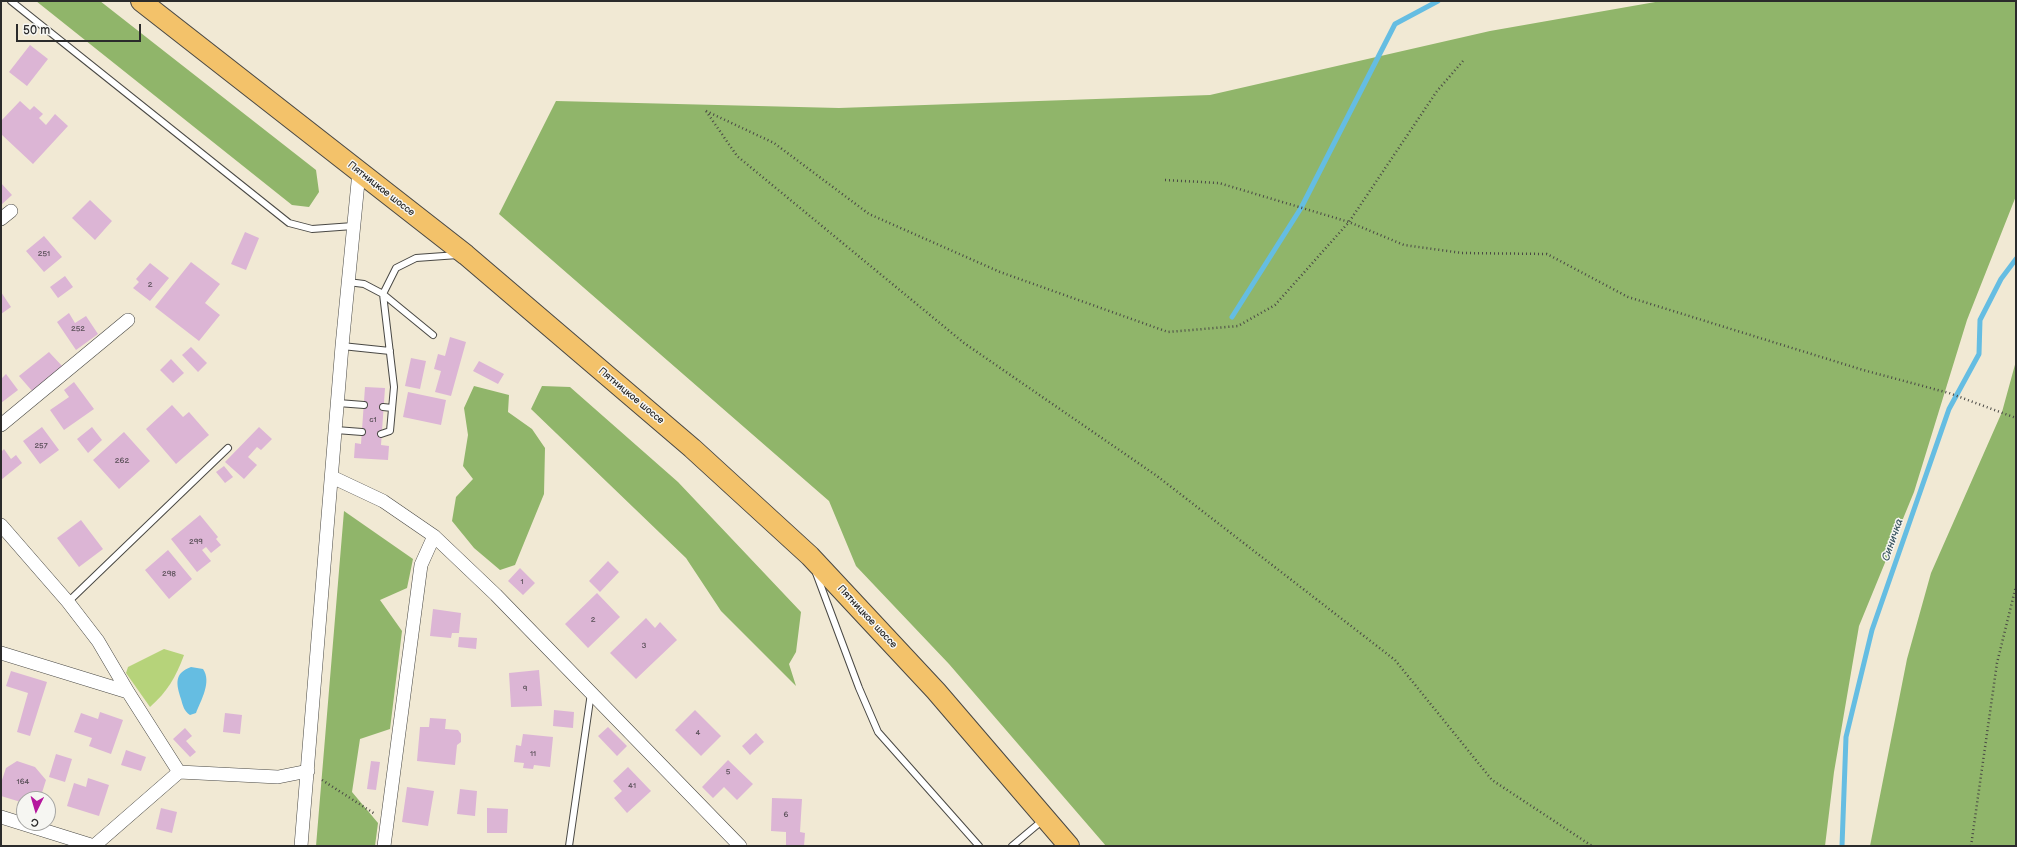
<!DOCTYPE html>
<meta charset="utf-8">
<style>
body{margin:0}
#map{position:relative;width:2017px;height:847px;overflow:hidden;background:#f1e9d4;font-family:"Balsamiq Sans",sans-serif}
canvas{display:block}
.frame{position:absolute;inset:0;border:2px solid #2b2b2b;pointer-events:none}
.north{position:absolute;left:16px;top:791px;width:40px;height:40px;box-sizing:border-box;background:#f6f6f2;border:1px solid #a5a5a2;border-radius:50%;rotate:185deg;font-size:11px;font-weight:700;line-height:16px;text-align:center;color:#2b2b2b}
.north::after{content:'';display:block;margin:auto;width:14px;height:18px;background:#b5179e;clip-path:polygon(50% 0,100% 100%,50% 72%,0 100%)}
.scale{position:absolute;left:16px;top:24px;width:125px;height:18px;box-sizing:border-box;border:2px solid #2b2b2b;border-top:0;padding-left:5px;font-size:12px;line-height:14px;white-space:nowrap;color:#2b2b2b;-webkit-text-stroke:3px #f6f6f2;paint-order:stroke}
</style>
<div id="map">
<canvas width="2017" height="847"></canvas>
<div class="frame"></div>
<div class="north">С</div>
<div class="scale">50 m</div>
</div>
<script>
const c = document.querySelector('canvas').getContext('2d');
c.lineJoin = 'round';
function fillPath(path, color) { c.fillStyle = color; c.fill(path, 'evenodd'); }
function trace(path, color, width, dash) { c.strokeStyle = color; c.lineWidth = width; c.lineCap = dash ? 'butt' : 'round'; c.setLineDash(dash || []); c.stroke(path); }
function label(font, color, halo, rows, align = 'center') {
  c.font = font + ' "Balsamiq Sans",sans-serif'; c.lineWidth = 3; c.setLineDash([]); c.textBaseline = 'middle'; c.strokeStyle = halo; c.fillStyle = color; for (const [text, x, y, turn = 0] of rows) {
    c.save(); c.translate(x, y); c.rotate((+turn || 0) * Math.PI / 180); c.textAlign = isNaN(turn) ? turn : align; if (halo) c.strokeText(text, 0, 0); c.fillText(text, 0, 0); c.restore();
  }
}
const green = new Path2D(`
 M164,649L184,655C176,677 167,692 150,707L126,673L128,667Z`);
const forest = new Path2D(`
 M36,1H100L316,170L319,192L309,207L292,205Z
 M1661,1H2016V196L1967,320L1914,492L1859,626L1834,772L1825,846H1106L949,664L856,566L829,501L499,214L556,101L839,108L1210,95L1490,31Z
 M2016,361V846H1870L1907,659L1931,573L2002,412Z
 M474,386L509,395L508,412L532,429L545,448L544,494L515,565L500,570L474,548L452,521L456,497L473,479L463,466L468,435L464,408Z
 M542,386L570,387L678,482L801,612L796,652L789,664L796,686L721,611L686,558L531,409Z
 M344,511L413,559L407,588L380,600L402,631L390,729L360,739L352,792L378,823L375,846H316Z`);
const water = new Path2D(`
 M191,667L203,669C212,682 201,700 196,713L190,715C184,711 183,706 181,699C176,684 174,673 191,667Z`);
const stream = new Path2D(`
 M1232,317L1301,208L1395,24L1438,1
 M1842,846L1846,737L1872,630L1949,409L1979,354L1980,320L2001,279L2016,259`);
const building = new Path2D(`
 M30,45L48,59L27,86L9,72Z
 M20,101L30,110L34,106L43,114L39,118L46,125L55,114L68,126L33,164L1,134V121Z
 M1,183L12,195L1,205Z
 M90,200L112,221L95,240L72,218Z
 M245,232L259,238L246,270L231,264Z
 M44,236L62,257L44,272L26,251Z
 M191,262L220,284L205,303L220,315L199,341L155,307Z
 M150,263L169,278L150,301L133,288L139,282L136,279Z
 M65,276L73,287L58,298L50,287Z
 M1,292L11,307L1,314Z
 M69,313L75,323L86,316L98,334L76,350L57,322Z
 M450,337L466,342L451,396L435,392L441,371L434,369L438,354L445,356Z
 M191,347L207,363L198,372L182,355Z
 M49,352L63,367L33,392L19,376Z
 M411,358L426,361L420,389L405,386Z
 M171,359L184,373L173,383L160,370Z
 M479,361L504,374L498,384L473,371Z
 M6,374L18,390L1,403V379Z
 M74,382L94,409L64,430L50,410L69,397L64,390Z
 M365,387L385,388L381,445L389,446L388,460L354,458L355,443L361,444Z
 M408,392L446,400L441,425L403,417Z
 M172,405L183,417L189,412L209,435L176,464L146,429Z
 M42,427L59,450L40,464L23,441Z
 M92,427L102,440L88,453L77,439Z
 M259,427L272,439L261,450L257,447L248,457L257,465L244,479L225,462Z
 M124,432L150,461L119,489L93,460Z
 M4,449L11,459L16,455L22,463L1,480V452Z
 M224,466L233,477L225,483L216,472Z
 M200,515L218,537L216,539L221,545L211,553L206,547L202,550L211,561L197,572L171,539Z
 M81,520L103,549L79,567L57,538Z
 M168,550L192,579L169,599L145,570Z
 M608,561L619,572L600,592L589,581Z
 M520,568L535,583L523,595L508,581Z
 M597,593L620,617L588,648L565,624Z
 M433,609L461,613L459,633H452L451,638L430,636Z
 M646,618L655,628L660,622L677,640L636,679L610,653Z
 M459,637L477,638L476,649L458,647Z
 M539,670L542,706L511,707L509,673Z
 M11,671L47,682L30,736L17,732L28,693L6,686Z
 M554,710L574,712L573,728L553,726Z
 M695,710L721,736L701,756L675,730Z
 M100,712L123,720L111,754L89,746L92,738L74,732L81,713L98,719Z
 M225,713L242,715L240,734L223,732Z
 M430,718L446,719L445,729L458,730L461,734V742L457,745L455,765L417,761L420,727H429Z
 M608,727L627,746L617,756L598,736Z
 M185,728L192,736L186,741L196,752L190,757L173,739Z
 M756,733L764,742L750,755L742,746Z
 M523,734L553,737L550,767L534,765L533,769L523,768L524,763L514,762L516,745L521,746Z
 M126,750L146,757L141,771L121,765Z
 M56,754L72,759L65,782L49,777Z
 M728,760L753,784L737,800L724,787L713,798L702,787Z
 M17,761L35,767L46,780L40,799H24V803L1,796V783L6,768Z
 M371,761L380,762L376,790L367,789Z
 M628,767L651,791L627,813L614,798L622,791L613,781Z
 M88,778L109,785L99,816L67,806L74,783L86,787Z
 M407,787L434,791L428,826L402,822Z
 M460,789L477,791L475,816L457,814Z
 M772,798L802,799L800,832L805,833L804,846H786V832L771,831Z
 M161,808L177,812L172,833L156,829Z
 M487,808L508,809L507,833H487Z`);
const path = new Path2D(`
 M706,111L737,156L964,343L1157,476L1395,660L1492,780L1592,846
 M706,111L774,143L869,214L1000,272L1168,332L1238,326L1275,305L1349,222L1437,91L1463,61
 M1165,180L1219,183L1349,222L1404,245L1462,253L1547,254L1628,297L1863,370L1949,393L2016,418
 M322,780L375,814
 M1971,846L1997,663L2016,586`);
const service = new Path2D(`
 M11,1L289,223L312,229L353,226
 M348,282L364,284L383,294L433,335
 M342,346L390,351
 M338,403L364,405
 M383,407L392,408
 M336,430L362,432
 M381,434L390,431L394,387L383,294L396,268L416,258L458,255
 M816,573L859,688L878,732L979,846
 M68,602L228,448
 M569,846L591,693
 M1012,846L1043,820`);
const minor = new Path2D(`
 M1,219L11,211
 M1,425L128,320
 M332,477L383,501L434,536L496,595L740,846
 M1,525L68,602L98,641L128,692L179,772L94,846
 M1,653L128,692
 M179,772L278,777L308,771
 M1,817L94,846
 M301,846L342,346L359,172
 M384,846L421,565L434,536`);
const primary = new Path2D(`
 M141,1L466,255L692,448L810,556L936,691L1069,846`);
const numberNames = [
 ["251",44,254],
 ["2",150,285],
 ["252",78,329],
 ["c1",373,420],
 ["257",41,446],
 ["262",122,461],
 ["299",196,542],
 ["298",169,574],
 ["1",522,582],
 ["2",593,620],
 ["3",644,646],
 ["9",525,689],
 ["4",698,733],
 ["11",533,754],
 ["5",728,772],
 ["164",23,782],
 ["41",632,786],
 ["6",786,815]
];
const streetNames = [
 ["Пятницкое шоссе",381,189,38],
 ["Пятницкое шоссе",631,396,40],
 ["Пятницкое шоссе",867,617,47]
];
const waterNames = [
 ["Синичка",1893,540,-71]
];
fillPath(green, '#b6d37a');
fillPath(forest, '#90b56a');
fillPath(water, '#65bde2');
trace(stream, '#65bde2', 5);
fillPath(building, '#dcb5d5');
trace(service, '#494844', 8);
trace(minor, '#494844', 14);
trace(primary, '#494844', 22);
trace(path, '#494844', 2.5, [1, 3]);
trace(service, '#fff', 6);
trace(minor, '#fff', 13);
trace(primary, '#f3c26a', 20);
label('8px', '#574e56', null, numberNames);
label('10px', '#2b2b2b', '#f6f6f2', streetNames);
label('italic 11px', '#3c5762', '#f6f6f2', waterNames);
</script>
